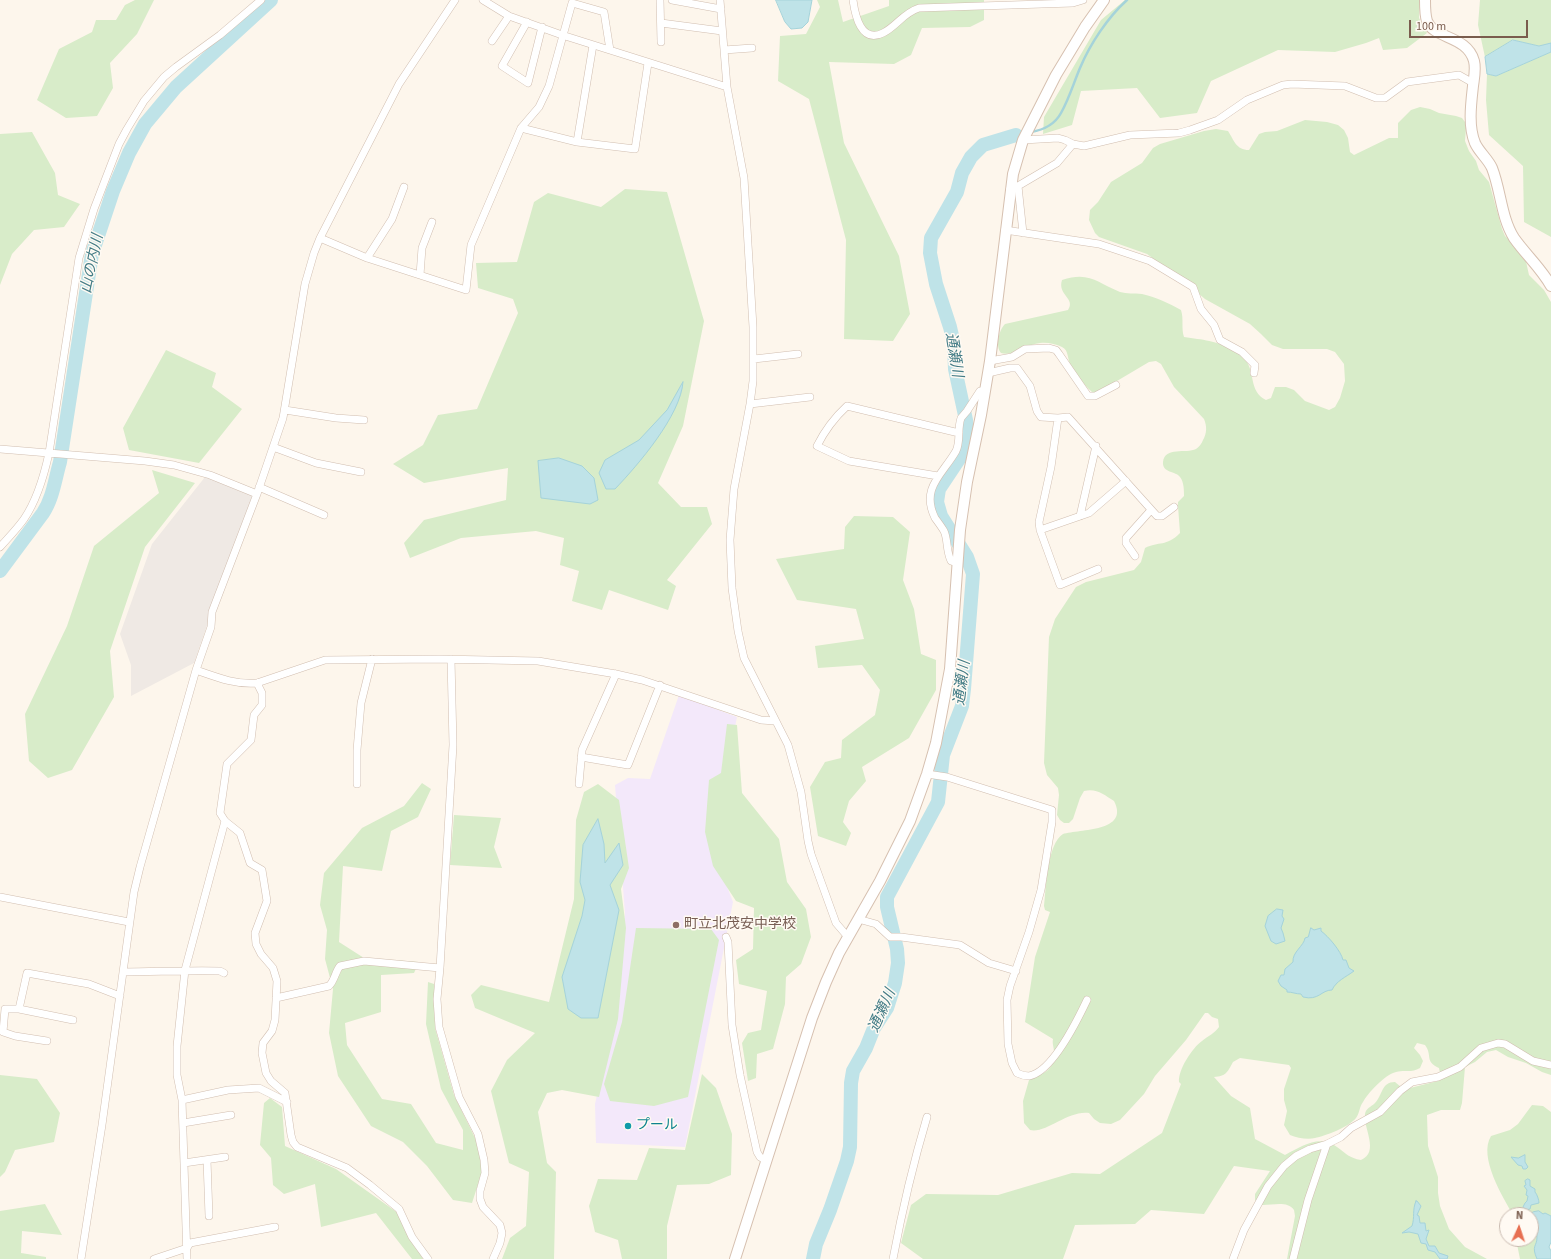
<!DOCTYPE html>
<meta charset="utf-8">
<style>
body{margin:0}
#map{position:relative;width:1551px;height:1259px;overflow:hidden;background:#fdf6ec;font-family:"Source Sans 3",sans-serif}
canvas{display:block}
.north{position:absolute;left:1499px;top:1207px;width:40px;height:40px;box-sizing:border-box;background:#fffaf3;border:1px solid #cabbb1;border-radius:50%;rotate:3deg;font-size:11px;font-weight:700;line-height:16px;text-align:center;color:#7a5c4d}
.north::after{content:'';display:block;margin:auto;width:14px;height:18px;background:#e76f51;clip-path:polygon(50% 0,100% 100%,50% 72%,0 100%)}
.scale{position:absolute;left:1409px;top:20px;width:119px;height:18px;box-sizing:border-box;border:2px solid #7a5c4d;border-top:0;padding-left:5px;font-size:12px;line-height:14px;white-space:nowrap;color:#7a5c4d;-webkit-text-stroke:3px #fffaf3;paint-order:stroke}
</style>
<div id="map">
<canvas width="1551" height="1259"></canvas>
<div class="north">N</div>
<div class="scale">100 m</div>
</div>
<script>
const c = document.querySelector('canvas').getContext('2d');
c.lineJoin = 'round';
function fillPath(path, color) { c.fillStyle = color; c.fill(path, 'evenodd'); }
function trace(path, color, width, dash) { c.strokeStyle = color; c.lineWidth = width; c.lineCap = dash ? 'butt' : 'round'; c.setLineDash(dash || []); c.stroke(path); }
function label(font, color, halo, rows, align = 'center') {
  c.font = font + ' "Source Sans 3","Noto Sans JP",sans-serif'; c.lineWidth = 3; c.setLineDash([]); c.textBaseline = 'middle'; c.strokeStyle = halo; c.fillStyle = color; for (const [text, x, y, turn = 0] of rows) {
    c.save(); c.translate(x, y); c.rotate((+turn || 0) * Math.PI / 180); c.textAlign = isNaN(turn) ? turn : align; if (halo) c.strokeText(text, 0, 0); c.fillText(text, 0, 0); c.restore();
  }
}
const industrial = new Path2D(`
 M205,477L253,494L194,663L131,696V665L120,634L152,544Z`);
const education = new Path2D(`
 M679,695L737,717L725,776L716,858L733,902L685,1147L596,1143L595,1104L615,1015L625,913L615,785L628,778L650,779Z`);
const green = new Path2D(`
 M135,0H154L137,34L110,63L113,88L97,116L66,118L37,100L59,49L92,32L96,20H116L125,5Z
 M817,0H838L843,22L889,6V0H984V20L970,27L922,28L911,55L894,64L829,62L844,143L899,256L910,314L893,341L844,339L846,240L809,99L778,81L780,36L806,34L820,7Z
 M1125,0H1420L1419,18L1427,33L1407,48L1383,50L1379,38L1366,43L1335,52L1278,50L1211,81L1197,113L1160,118L1137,88L1081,91L1072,125L1043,134L1044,117L1101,20Z
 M1480,0H1551V43L1539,46L1513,40L1485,57L1478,25Z
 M1551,52V237L1524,222L1523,166L1489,135L1486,100L1487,74L1496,76Z
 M1420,107L1430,109L1439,113L1456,116L1462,118L1465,122L1466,128L1465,141L1469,151L1476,161L1479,170L1489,182L1502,229L1505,236L1517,247L1525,257L1529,275L1544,290L1551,302V1075L1542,1072L1526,1063L1508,1057L1496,1050L1487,1052L1475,1062L1465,1067L1462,1103L1460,1110H1441L1427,1115L1428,1146L1438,1177V1193L1440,1206L1449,1229L1465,1247L1487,1259H1287L1295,1216L1294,1210C1287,1200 1271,1206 1260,1205L1255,1200V1194L1270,1171L1234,1166L1204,1214L1151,1210L1135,1224L1075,1225L1063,1259H923L901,1243L911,1205L926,1194L998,1195L1072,1173L1100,1174L1162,1133L1181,1084L1179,1082C1178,1070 1192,1048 1202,1041C1208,1036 1215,1033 1219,1027L1218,1019L1212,1017L1208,1013H1205L1186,1040L1155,1076L1144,1094L1120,1120L1111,1124L1100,1123L1094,1119L1089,1113C1068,1110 1046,1134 1030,1130L1024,1123L1023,1101L1029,1080L1030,1078C1045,1074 1055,1069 1054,1052C1054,1047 1052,1044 1053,1039L1025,1022L1035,957L1050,912L1045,910L1044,906C1046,888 1047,844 1063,834C1080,829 1130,832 1114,801C1104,795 1097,788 1084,791L1080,798L1073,819L1069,823H1064L1060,820L1057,815L1059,795L1058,788L1047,775L1044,763L1049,637L1055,619L1076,587L1086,582L1134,570L1141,562L1145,548C1159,541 1166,547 1180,533L1178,506V502L1184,496C1184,490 1184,482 1180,477C1176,471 1162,473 1163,462C1165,446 1186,454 1196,449C1199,447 1202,443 1203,440C1207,433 1207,426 1204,419L1174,387L1161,364L1156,361L1149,362L1095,394C1088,390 1075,373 1071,366C1067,359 1069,350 1062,347C1056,344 1047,342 1040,343C1027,344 1014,357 1001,353C995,346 999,330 1005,324L1068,310C1076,298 1057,295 1062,280C1090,271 1097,283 1120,292C1127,294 1134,293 1142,294C1155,297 1169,303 1181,310C1184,319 1181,328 1184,337C1203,340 1216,340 1234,351C1237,353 1242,355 1244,358C1256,371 1248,391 1266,400L1271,398L1275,387H1286L1294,390L1305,401L1329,410L1335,407L1340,398L1345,381L1344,364L1335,352L1327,349H1283L1272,345L1261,334L1250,324L1205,299L1186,283L1147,254L1099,237L1095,233L1089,220L1090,210L1098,202L1111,182L1142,163L1153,148L1160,144L1204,131L1216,129L1228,131C1234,140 1236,150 1249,150L1259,134L1265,132L1277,131L1305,120L1327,122L1338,125L1344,130L1348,138L1350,152L1354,155L1389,138H1398V123L1411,110ZM1417,1043L1425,1045C1433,1056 1424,1061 1439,1068L1441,1078L1438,1081L1406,1089L1401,1087L1395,1082C1381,1082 1383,1095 1375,1103C1371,1107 1366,1108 1365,1114C1363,1128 1380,1152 1361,1160C1349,1158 1347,1154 1337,1147C1320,1134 1302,1146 1285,1155L1255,1139L1250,1108L1231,1096L1214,1077C1226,1076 1227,1073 1233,1062L1240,1058L1289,1065L1291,1068L1284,1089V1100L1287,1111L1284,1125L1290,1135C1297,1138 1308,1140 1315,1138C1325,1136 1349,1127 1356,1118C1360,1113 1359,1107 1363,1102C1368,1093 1378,1083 1386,1077C1401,1066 1409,1075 1420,1068L1423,1061L1420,1055L1414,1048Z
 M32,132L55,173L58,195L80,204L64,227L34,230L12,254L0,285V134Z
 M625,189L667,192L704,321L683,426L658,483L681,507H707L712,524L667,580L676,586L668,610L609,590L602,610L572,601L579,571L560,565L564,538L536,531L461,538L410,558L404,543L424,520L506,500L508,468L424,483L393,464L423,445L438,415L477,409L518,313L513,299L478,288L476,263L517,262L534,202L548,193L601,207Z
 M166,350L216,373L212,387L242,409L199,463L129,450L123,428Z
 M152,470L195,483L145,547L110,651L114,697L72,770L48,778L29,761L25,714L67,626L94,546L159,493Z
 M854,516L893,517L910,532L903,580L914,609L921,654L936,660V690L909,738L862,767L866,781L849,801L843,822L851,833L846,846L818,836L810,787L825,762L841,758L842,740L875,715L880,690L862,665L818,668L815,646L864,639L856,609L797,600L776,559L844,549L845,527Z
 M727,724L737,725L742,793L779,839L787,882L806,909L811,937L801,964L786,977L785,1004L773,1049L757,1054L756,1078L748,1081L742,1043L748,1033L761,1030L767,991L739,984L736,960L753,949L754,908L736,901L713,866L705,832L709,780L721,773Z
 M422,783L431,789L418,817L391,831L382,871L343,866L339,942L364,958L419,962L414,973L381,975V1012L345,1023L347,1045L382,1099L411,1104L436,1143L463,1150V1130L441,1089L426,1024L428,982L434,984L435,1028L454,1095L477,1142L483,1169L472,1203L453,1200L427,1166L403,1142L371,1126L338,1076L329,1033L333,989L325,959L327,930L320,905L324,873L362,828L404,806Z
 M598,784L619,800L629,868L621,889L626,928L618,1019L599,1097L562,1090L547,1093L538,1112L547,1163L556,1172L554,1259H502L510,1238L526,1226L529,1172L509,1163L491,1091L507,1060L535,1033L475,1008L471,995L481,985L549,1002L574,899L576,820L584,792Z
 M454,815L501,818L494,847L502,868L450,865Z
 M636,928L711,929L719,940L688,1097L654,1106L610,1101L604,1084L622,1022Z
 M702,1074L716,1088L732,1134L731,1175L709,1184L677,1185L667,1226V1259H622L618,1240L595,1232L589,1206L598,1179L637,1180L649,1148L685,1150Z
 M0,1075L37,1079L60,1113L54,1142L15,1150L5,1172L0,1177Z
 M270,1098L282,1107L285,1146L336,1169L398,1213L423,1259H412L376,1213L321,1227L315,1184L284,1194L273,1185L271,1158L260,1145L264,1103Z
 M1532,1105L1543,1106L1551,1112V1218L1539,1259H1520L1516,1239H1531V1215H1513C1503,1197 1478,1157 1491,1136L1510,1130L1518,1124Z
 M45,1204L62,1235L22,1231L21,1253L46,1257V1259H0V1211Z`);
const water = new Path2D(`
 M776,0H812L808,22L802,28L791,29L785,22Z
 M1513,40L1539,46L1551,43V52L1496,76L1487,74L1485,57Z
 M683,382C681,415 638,465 615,489H606L599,473L605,460L639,440L667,410Z
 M559,458L582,466L594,478L598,500L590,504L541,498L538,461Z
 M598,819L604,844L605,863L619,843L623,865L610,885L619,910L598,1018H581L568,1009L562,977L582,916L585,900L580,882L583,845Z
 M1277,909L1283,910L1282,916L1284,919L1281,928L1283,933L1285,941L1276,944L1271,941L1265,926L1268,916Z
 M1311,928L1314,930L1321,928V931C1328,936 1341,951 1343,960H1346L1349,968L1354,971C1346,977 1336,981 1332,990C1321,990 1319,1001 1303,997L1301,994C1296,994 1292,992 1287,992V990L1281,986L1278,981L1281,975H1284L1285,969L1293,962C1292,952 1304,946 1305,938L1308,937Z
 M1525,1155V1162L1528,1167L1526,1169H1523L1522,1166L1518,1165L1511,1157L1518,1158Z
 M1528,1179L1530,1180V1186L1535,1189V1192C1537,1194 1539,1200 1539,1203L1531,1205L1530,1209L1526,1210L1523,1207L1525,1203L1527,1201L1528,1196L1526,1195L1527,1190L1524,1186L1526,1185L1525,1181Z
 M1416,1201H1417L1421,1206L1417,1215L1419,1216L1420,1223H1425L1426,1231L1429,1230L1426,1239L1429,1246H1435L1439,1253L1448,1256L1447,1259H1440L1435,1252L1428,1250L1426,1244L1421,1243L1418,1234L1409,1232L1402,1233L1412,1226C1415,1217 1412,1210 1416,1201Z
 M1539,1211L1543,1214L1545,1213L1551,1216V1242L1549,1247L1551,1251V1259H1537C1531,1245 1537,1247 1537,1237C1537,1234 1536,1230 1535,1227C1535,1222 1531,1220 1531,1215H1529L1533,1212Z`);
const stream = new Path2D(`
 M1031,132C1043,130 1055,124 1061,113C1069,99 1074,82 1080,68C1090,44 1108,17 1127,0
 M1016,135L1022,134`);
const river = new Path2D(`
 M0,571L43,513C53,498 55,479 60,462L92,254L113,191L129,153L145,124L176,87L271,0
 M813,1259L816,1244L830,1210L847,1161L850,1147L851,1083L853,1071L866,1048L874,1028L887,1008L895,983L898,963L897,949L887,907V897L938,802L943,755L962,706L964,689L973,574L967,557L941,516L937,502L939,489L965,450L967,430L966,420L955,369L954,344L950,327L936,284L930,253L931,238L957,192L962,173L971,157L983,145L1016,135`);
const street = new Path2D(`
 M483,0L509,16L562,35L727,87
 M660,0L661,42
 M672,0L721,9
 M720,0L727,87L744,178L753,327V381L750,404L734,489L730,540L732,588L738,631L744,658L788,745L801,792L808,841L811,854L836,923L848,937
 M853,0C855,15 861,44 883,33C897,26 903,13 919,8L1073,3L1083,0
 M527,22L502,66L528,83L542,27
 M661,23L722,31
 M492,41L509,16
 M724,50L752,48
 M521,128L577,142L635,149L648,63
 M1023,140L1058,138L1065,140L1073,144L1084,146L1130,135L1179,133L1190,130L1218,120L1247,100L1283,85L1292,84L1345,86L1376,98H1385L1407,82L1459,75L1473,83
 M577,142L593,45
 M1018,186L1023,233
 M1010,189L1018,186L1057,163L1073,144
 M1005,230L1099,244L1150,261L1193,287L1201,309L1214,325L1220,340L1242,352L1255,365L1254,373
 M320,238L367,258L466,290L471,245L521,128L539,107L549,86L572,3L604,12L610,50
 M367,258L392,219L404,187
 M420,275L422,248L432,222
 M754,359L798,354
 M990,361L1012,357L1025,349L1049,348L1056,350L1059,354L1088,396H1095L1116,385
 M988,373L1010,368H1017L1030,386L1037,411L1041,417L1058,418L1068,417L1157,516H1162L1174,507
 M750,404L810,397
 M285,410L336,418L364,420
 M1058,418L1051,467L1039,522L1040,530L1060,585L1098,569
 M273,447L316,463L361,472
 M0,449L145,461L174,465L210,475L257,494
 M938,476L849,461L817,446C825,430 834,418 847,406L959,433
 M259,487L324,515
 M1080,516L1096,446
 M1040,530L1089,513L1126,481
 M0,547C8,538 17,529 24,519C37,500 44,476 49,453L79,258L94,209L119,144L127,129L144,101L164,77L176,67L220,35L261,0
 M1135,556L1126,543V538L1151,510
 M957,563L951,561C946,551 948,539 944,531C941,526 938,522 935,518C920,488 943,474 956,451C961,441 957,429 961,418L967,411L980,391H985
 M451,659L453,745L440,968L437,999L439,1027L459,1097L478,1134L484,1160L485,1173L480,1191V1199L483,1207L500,1225L502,1233L500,1243L493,1259
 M196,670C216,677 236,685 257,683L325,660L439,659L538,661L616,674L642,680L761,720L775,721
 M257,683L262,693V705L254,715L251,740L227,764L220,813L225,821L240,833L250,863L262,870L267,901L255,933L256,944L261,954L273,968L277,981L275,1020L272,1031L263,1043L262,1053L266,1073L271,1081L285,1093L291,1135L293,1142L297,1147L347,1168L370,1185L399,1209L412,1237L428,1259
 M581,757L628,765L660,685
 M927,774L947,777L1052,810V822L1041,890L1029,932L1010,986L1007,1000L1008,1044L1012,1063L1017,1073C1021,1075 1025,1076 1029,1076C1052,1072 1078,1019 1087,1000
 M357,784V750L361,703L372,659
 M579,784L582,750L616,674
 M0,897L129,922
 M858,919L876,924L890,937H901L960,945L989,963L1016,971
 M726,937L728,942L732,1025L740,1075L757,1152L760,1157L767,1161
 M123,972C155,972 187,970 220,971L224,973
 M276,998L329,986C335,980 335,972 340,966L364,961L440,968
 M19,1009L27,973L89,984L120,996
 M47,1041L15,1036L3,1032L5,1009H19L73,1020
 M182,1100L228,1090L259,1088L287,1102
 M183,1123L231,1115
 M207,1160L209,1216
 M184,1163L225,1157
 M81,1259L102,1125L134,892L140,867L196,670L211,627L212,612L257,494L283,418L305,284L314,253L320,238L399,84L455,0
 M154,1259L187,1248L190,1243L275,1227
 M187,1259L182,1100L177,1075V1046L185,970L225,821
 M893,1259C902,1211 913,1164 927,1117
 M1233,1259L1244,1230L1268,1186L1284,1166L1296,1156L1310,1149L1327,1144L1341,1137L1351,1128L1380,1112L1400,1091L1412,1082L1438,1077L1460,1067L1481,1048L1498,1043L1505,1044L1533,1061L1551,1065
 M1293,1259L1308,1200L1327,1144`);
const secondary = new Path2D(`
 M1425,0C1425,7 1425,15 1427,21C1433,39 1467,35 1474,61C1476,69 1474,78 1473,86C1471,104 1468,126 1475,143C1479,152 1488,159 1492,168C1501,191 1501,217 1514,238C1526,255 1541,268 1551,286
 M735,1259L812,1018L826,982L839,953L880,881L910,821L927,774L936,743L950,669L960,530L967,482L981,415L990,361L1013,174L1023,140L1056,75L1085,27L1104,0`);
const markers = [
 [676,925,4,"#8d6e63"],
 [628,1126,4,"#0f9aa8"]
];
const educationNames = [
 ["町立北茂安中学校",684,925]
];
const cultureNames = [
 ["プール",636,1126]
];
const waterNames = [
 ["山の内川",93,264,-78],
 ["通瀬川",953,355,81],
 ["通瀬川",963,683,-83],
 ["通瀬川",883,1011,-66]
];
fillPath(industrial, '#efe9e4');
fillPath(education, '#f3e8fa');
fillPath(green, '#d8ecc9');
fillPath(water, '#bfe3e8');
trace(water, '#a5d3da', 1);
trace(stream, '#a5d3da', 2.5);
trace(river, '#bfe3e8', 14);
trace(street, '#d1beb0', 8);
trace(secondary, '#d6c0b0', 12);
trace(street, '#fff', 7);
trace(secondary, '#fff', 10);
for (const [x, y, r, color] of markers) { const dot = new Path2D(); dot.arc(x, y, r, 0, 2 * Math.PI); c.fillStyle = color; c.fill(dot); trace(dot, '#fffaf3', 1.5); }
label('14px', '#785e54', '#fffaf3', educationNames, 'left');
label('14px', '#0d838f', '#fffaf3', cultureNames, 'left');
label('italic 15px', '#437c86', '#fffaf3', waterNames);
</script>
